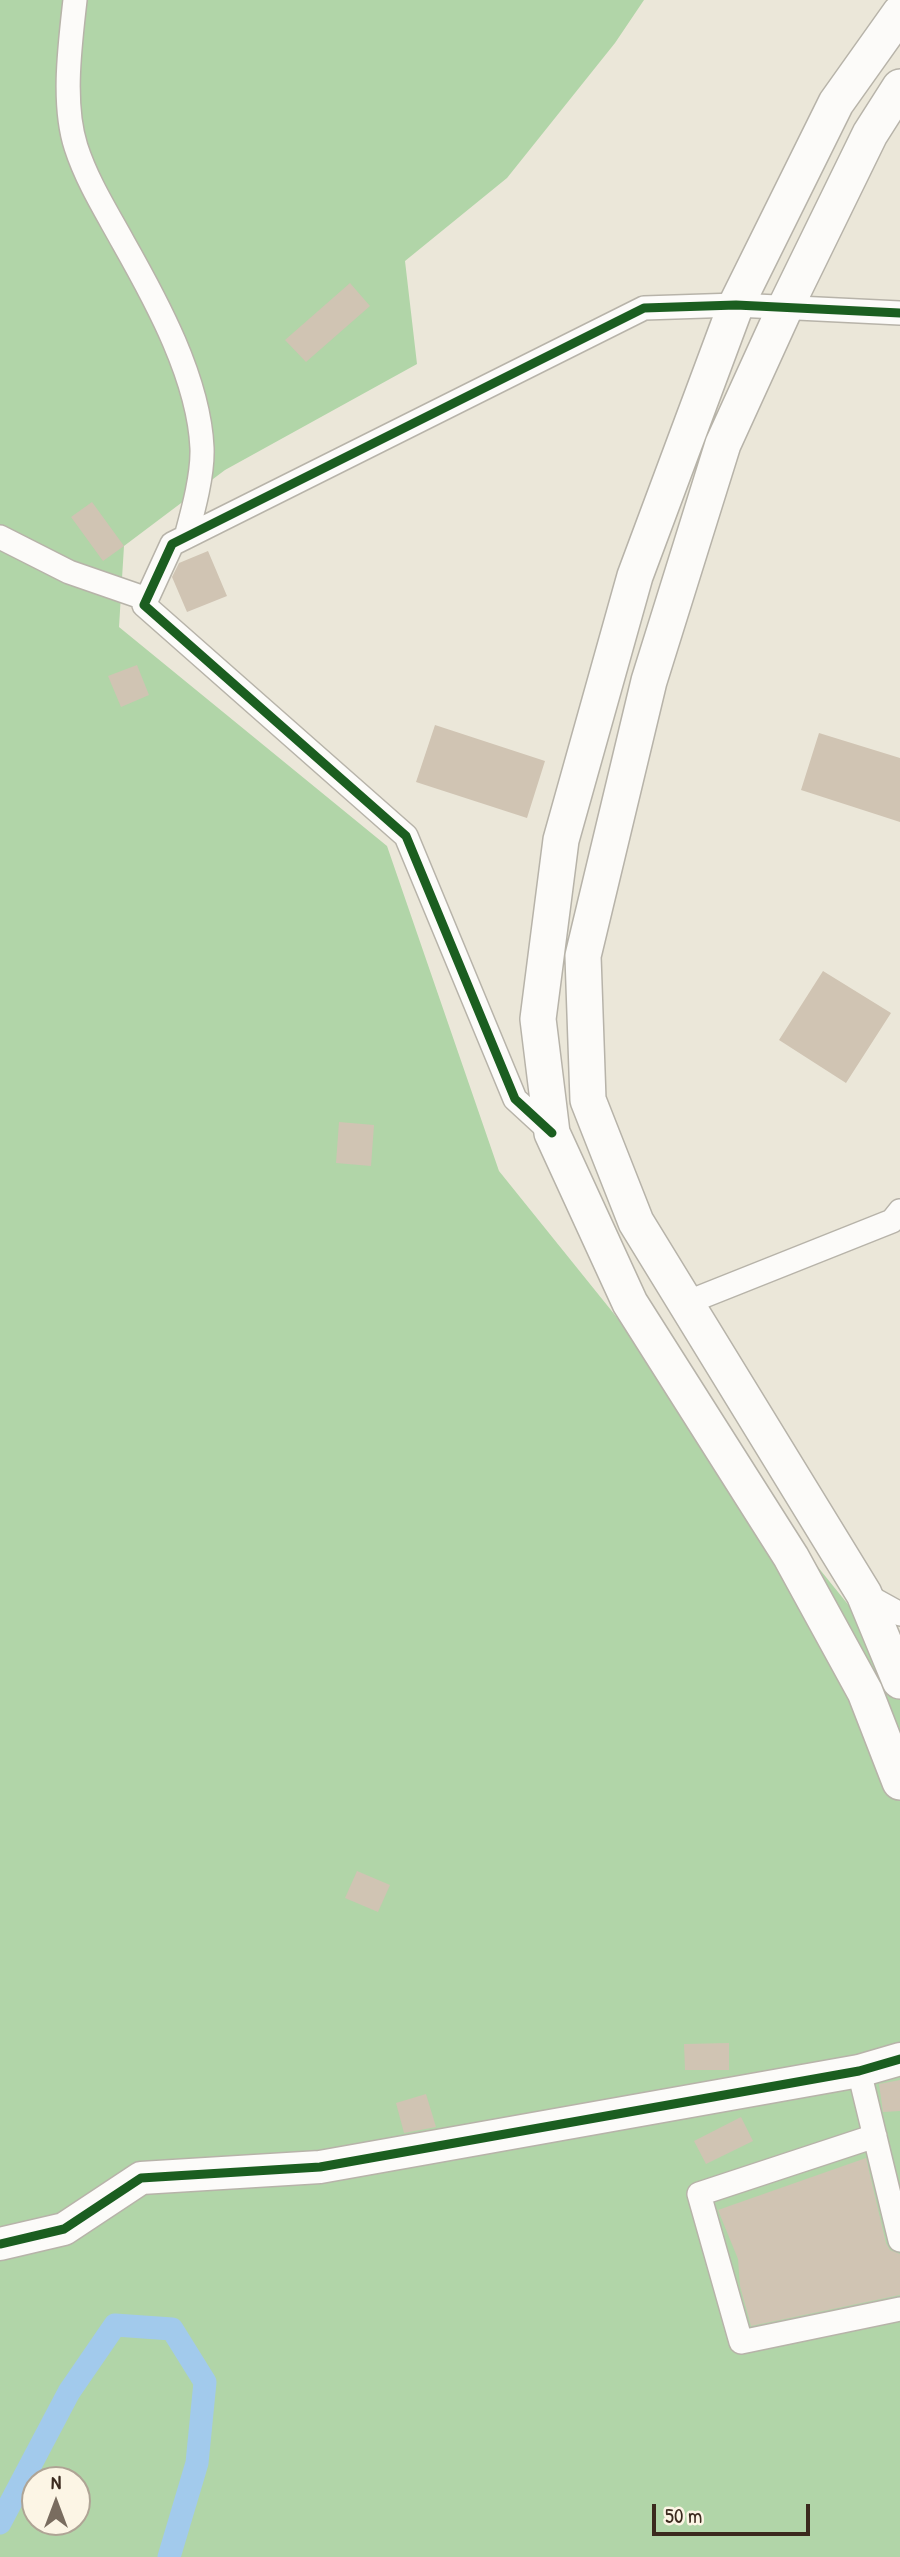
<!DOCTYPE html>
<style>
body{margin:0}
#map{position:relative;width:900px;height:2557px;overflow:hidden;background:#ebe7d9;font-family:"Patrick Hand",sans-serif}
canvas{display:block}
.north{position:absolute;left:21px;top:2466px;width:70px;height:70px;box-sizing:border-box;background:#fcf5e5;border:2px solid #afa495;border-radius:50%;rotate:0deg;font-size:19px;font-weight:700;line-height:28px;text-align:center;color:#3b2a1e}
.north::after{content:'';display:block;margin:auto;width:24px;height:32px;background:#796c5f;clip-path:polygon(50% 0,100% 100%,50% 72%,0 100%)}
.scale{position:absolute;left:652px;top:2504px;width:158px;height:32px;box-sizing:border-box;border:4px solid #3b2a1e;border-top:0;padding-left:9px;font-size:21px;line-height:24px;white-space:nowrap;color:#3b2a1e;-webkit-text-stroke:5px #fcf5e5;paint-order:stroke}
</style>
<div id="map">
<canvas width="900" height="2557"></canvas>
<div class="north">N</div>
<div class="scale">50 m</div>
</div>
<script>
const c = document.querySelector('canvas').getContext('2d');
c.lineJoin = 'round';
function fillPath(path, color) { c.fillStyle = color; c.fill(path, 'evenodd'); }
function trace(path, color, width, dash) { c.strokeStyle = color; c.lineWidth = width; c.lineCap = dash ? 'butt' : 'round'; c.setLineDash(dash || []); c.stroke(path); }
const green = new Path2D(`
 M0,0H644L615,43L507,178L405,261L417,364L225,470L124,546L119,627L387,846L499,1171L900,1669V2557H0ZM35,2480H77V2522H35Z`);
const canal = new Path2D(`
 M0,2523L69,2392L115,2325L172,2329L205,2382L197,2463L169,2557`);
const building = new Path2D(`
 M350,283L370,306L306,362L285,340Z
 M92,502L124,546L103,561L71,517Z
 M208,551L227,596L187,612L172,577L179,563Z
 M137,665L149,695L121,707L108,676Z
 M435,725L545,761L527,818L416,782Z
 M819,733L900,758V822L801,790Z
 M823,971L891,1013L846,1083L779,1040Z
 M339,1122L374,1125L371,1166L336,1163Z
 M357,1871L390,1885L378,1912L345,1898Z
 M729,2043V2070H685L684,2044Z
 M900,2080V2111L883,2112L879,2084Z
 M426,2094L436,2127L404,2133L396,2103Z
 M741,2117L753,2141L706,2164L694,2141Z
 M866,2158L886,2243L890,2250L900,2254V2295L751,2326L740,2286L738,2259L718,2210Z`);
const street = new Path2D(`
 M75,0C70,45 62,104 76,147C87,181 106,211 123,242C157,302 199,379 202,448C203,475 193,511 186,537
 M0,537L69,572L147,599
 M552,1133L515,1099L406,836L144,605L172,544L644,308L736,305L900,313
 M686,1303L892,1221L900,1211
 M864,1594L900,1614
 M859,2071L900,2240
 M875,2136L699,2194L741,2342L900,2309`);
const secondary = new Path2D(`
 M0,2244L64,2229L141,2178L320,2167L859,2071L900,2059`);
const primary = new Path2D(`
 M900,13L836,103L736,305L635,576L561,840L538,1019L552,1133L630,1303L791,1557L865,1692L900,1782
 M900,87L870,134L785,308L723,444L649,681L583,956L588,1100L636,1222L864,1594L900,1681`);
const cycleway = new Path2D(`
 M552,1133L515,1099L406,836L144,605L172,544L644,308L736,305L900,313
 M0,2244L64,2229L141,2178L320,2167L859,2071L900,2059`);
fillPath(green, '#b1d5a8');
trace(canal, '#a2caec', 23);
fillPath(building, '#d0c4b3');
trace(street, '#b7b3a9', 26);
trace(secondary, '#b7b3a9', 35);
trace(primary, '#b7b3a9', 38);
trace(street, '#fcfbf9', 23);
trace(secondary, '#fcfbf9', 32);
trace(primary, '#fcfbf9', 35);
trace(cycleway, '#1b5e20', 9);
</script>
